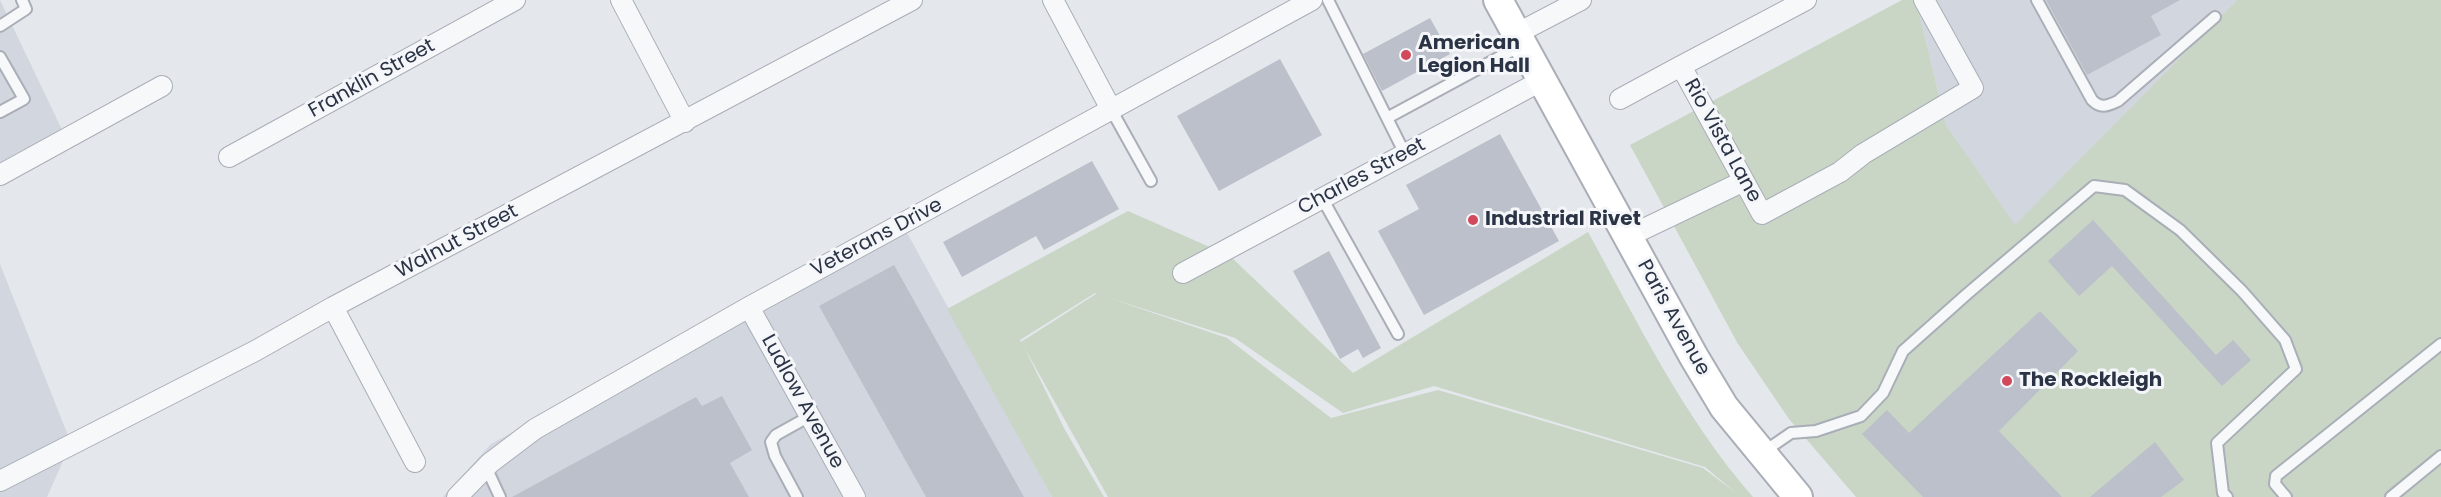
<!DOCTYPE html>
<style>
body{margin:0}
canvas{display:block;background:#e4e7ec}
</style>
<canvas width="2441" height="497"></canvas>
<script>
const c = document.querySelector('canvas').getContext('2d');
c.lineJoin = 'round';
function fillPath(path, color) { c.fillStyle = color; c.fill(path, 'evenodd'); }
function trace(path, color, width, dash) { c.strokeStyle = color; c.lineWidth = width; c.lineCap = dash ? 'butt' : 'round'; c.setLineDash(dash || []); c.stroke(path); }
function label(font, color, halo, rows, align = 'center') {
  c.font = font + ' Poppins,sans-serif'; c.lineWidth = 6; c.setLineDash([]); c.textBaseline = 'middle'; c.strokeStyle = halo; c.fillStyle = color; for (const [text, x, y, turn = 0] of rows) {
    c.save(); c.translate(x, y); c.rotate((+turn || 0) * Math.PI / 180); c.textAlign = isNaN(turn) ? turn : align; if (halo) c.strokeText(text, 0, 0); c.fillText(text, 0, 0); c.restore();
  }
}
const built = new Path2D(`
 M0,0L65,136L0,168Z
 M1916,0H2237L2015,226L1946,125Z
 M900,220L1052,497H443L491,444Z
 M0,264L71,443L47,497H0Z`);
const green = new Path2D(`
 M1902,0H1916L1946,125L2015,225L2237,0H2441V497H1856L1789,419L1738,344L1630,145Z
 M1128,211L1230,256L1353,373L1588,232C1638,323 1684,418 1753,497H1108L1024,347L1065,430L1104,497H1052L947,309ZM1095,293L1096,294L1021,342L1020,340ZM1106,297L1235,338L1343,413L1434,386L1705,467L1736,493L1703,468L1438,390L1331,418L1227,338Z`);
const building = new Path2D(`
 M2046,0H2180L2151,16L2161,35L2087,75Z
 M1430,18L1450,54L1382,91L1363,54Z
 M1280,59L1322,135L1219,191L1177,116Z
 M1500,134L1559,241L1424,315L1378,231L1419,209L1406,185Z
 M1092,161L1119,209L1044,250L1036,236L962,277L943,242Z
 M2093,220L2216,355L2233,340L2251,360L2222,386L2112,266L2079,296L2048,261Z
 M1329,251L1381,348L1363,358L1358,349L1340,359L1293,271Z
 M894,265L1024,497H926L819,306Z
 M2040,311L2078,351L1999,431L2062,497H1923L1862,434L1887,410L1909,433Z
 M722,396L752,450L730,463L749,497H512L696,397L702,406Z
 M2155,442L2184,480L2161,497H2090Z`);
const lane = new Path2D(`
 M1328,0L1405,154
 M2037,0L2092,100C2101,109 2107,106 2118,101L2215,17
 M0,26L26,9L22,0
 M0,57L24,99L0,112
 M1112,111L1151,181
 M1387,118L1522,45
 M1322,198L1398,334
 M1762,453L1791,433L1816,431L1861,416L1883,393L1903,351L1967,294L2094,186L2125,190L2180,230L2242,291L2285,340L2296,369L2217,443L2223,493L2227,497
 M486,467L500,497
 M797,497L775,456L771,442L776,435L810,416
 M2286,497L2275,484L2276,476L2441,344
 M2391,497L2441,456`);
const street = new Path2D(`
 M621,0L685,122
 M1053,0L1112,111
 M1806,0L1681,66L1762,214L1840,172L1863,154L1973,88L1924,0
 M1516,34L1581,0
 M1620,99L1681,66
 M229,157L515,0
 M0,175L162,86
 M1627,237L1744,181
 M1183,273L1541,81
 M333,307L415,462
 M749,307L855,497
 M0,481L255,351L333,307L912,0
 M457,497L490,463L535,429L749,307L1312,0`);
const secondary = new Path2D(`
 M1498,0L1694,357L1724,407L1798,497`);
const markers = [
 [1406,55,6,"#d1495b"],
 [1473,220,6,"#d1495b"],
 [2007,381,6,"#d1495b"]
];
const poiNames = [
 ["American",1418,44],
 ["Legion Hall",1418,67],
 ["Industrial Rivet",1485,220],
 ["The Rockleigh",2019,381]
];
const streetNames = [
 ["Franklin Street",372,79,-29],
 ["Rio Vista Lane",1722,141,61],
 ["Charles Street",1362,177,-28],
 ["Veterans Drive",877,238,-28],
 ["Walnut Street",457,242,-28],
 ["Paris Avenue",1673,318,61],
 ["Ludlow Avenue",802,402,61]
];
fillPath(built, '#d2d6de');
fillPath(green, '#c9d6c5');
fillPath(building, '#bbc0ca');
trace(lane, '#a9aeb7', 14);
trace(street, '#a9aeb7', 22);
trace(secondary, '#a9aeb7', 32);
trace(lane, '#f7f8fa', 10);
trace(street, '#f7f8fa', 20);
trace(secondary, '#fff', 28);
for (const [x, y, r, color] of markers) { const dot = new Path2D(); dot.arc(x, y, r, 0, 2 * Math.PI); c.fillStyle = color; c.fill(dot); trace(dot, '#f4f6f9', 2); }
label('bold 20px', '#2b3445', '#f4f6f9', poiNames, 'left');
label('20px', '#2b3445', '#f4f6f9', streetNames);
</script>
